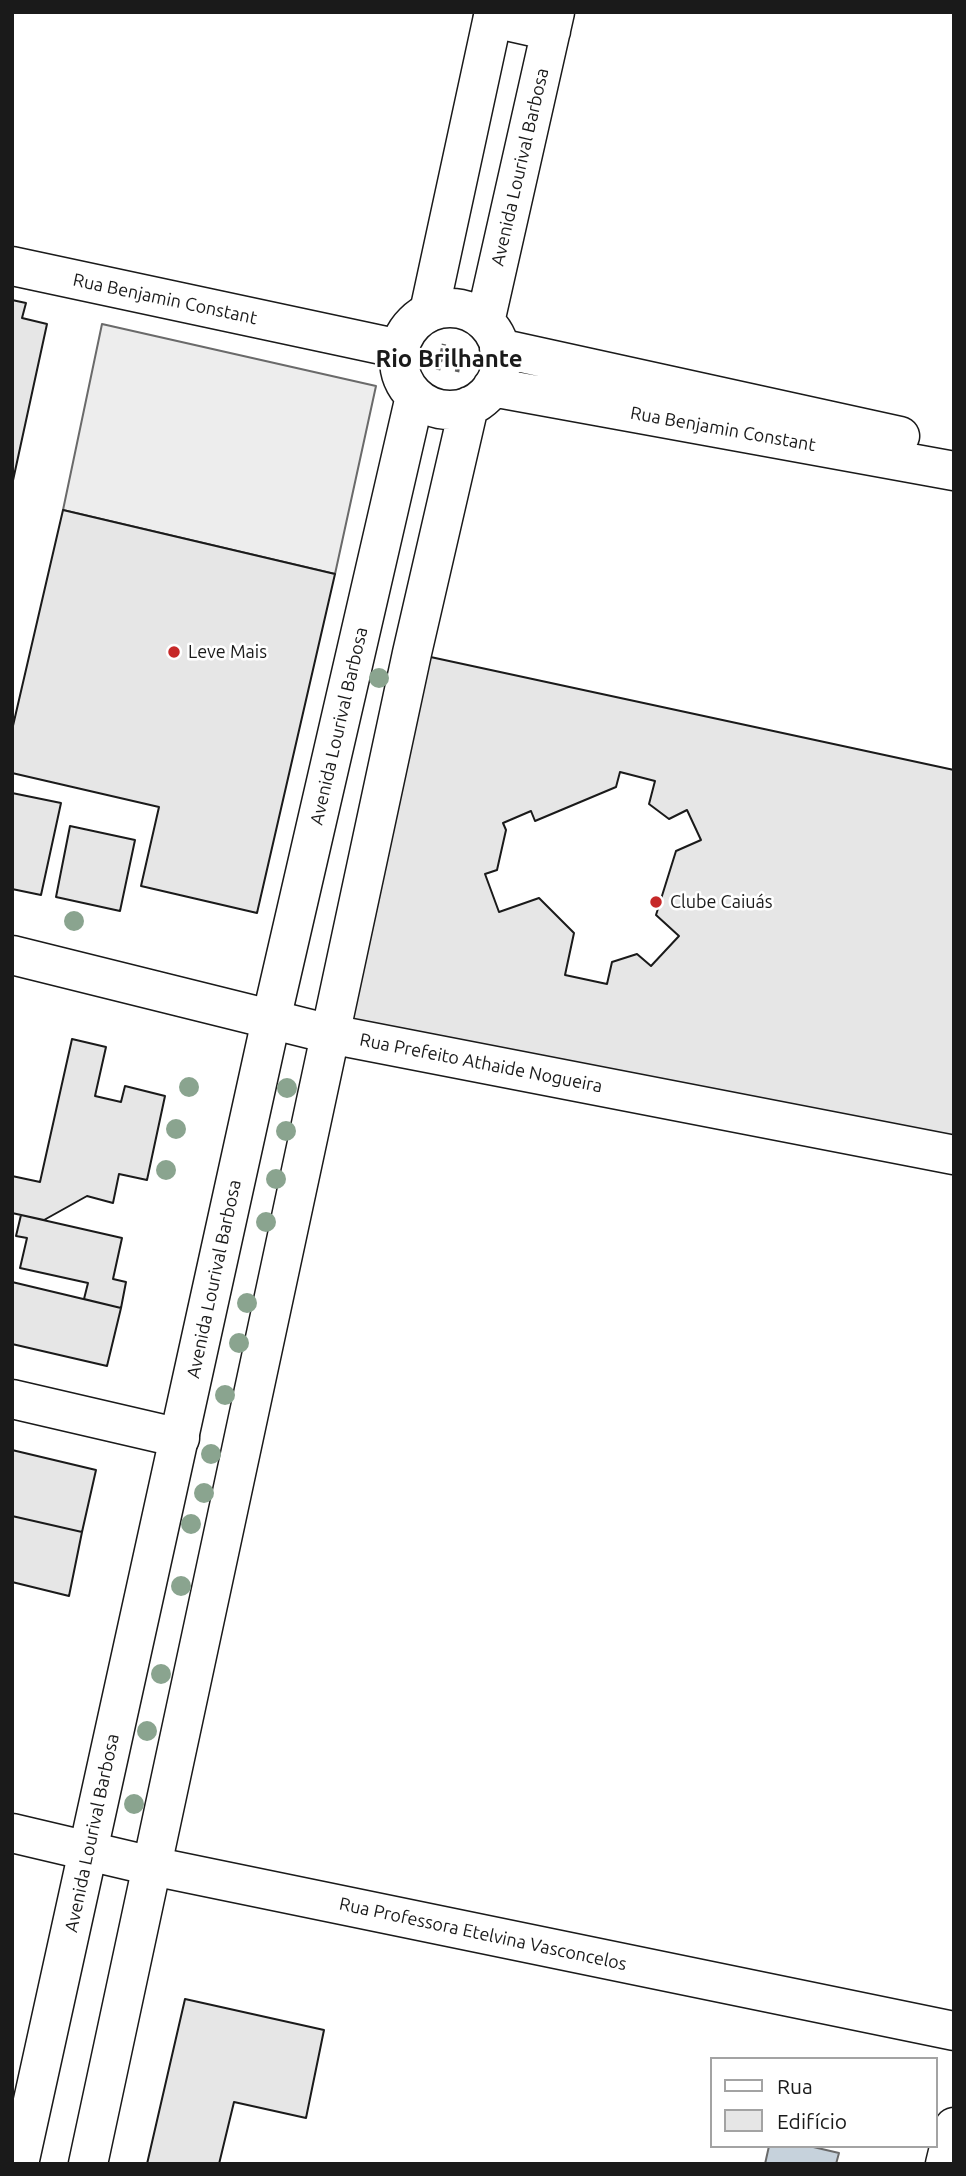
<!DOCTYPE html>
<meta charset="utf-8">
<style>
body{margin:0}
#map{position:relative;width:966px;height:2176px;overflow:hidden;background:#fff;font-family:Ubuntu,sans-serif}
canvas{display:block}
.frame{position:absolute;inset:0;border:14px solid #1a1a1a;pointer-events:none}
.legend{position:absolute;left:710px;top:2057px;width:228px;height:91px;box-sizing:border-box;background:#fff;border:2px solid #a3a3a3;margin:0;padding:9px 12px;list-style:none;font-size:21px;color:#1a1a1a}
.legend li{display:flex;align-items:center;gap:14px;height:35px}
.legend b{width:35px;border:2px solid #a3a3a3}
</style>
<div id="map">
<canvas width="966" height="2176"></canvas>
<div class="frame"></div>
<ul class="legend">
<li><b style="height:9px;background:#fff"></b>Rua</li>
<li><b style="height:19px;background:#e6e6e6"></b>Edifício</li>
</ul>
</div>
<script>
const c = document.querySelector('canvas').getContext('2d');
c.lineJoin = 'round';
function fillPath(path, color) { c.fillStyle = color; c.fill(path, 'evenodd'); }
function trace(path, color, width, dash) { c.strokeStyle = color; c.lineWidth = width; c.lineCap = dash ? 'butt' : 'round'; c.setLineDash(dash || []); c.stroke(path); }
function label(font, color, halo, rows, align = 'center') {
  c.font = font + ' Ubuntu,sans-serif'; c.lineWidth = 5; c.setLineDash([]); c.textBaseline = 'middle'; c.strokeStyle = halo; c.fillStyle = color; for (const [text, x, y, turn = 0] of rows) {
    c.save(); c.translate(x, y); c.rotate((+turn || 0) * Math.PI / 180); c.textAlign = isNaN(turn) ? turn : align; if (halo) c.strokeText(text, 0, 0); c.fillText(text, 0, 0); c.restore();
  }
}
const parking = new Path2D(`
 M102,324L376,386L335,574L63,510Z`);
const water = new Path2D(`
 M769,2146H809L839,2153L836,2164H765Z`);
const building = new Path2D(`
 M12,300L26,303L22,318L47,324L12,485Z
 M63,510L335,574L257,913L141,886L159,807L12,773V730Z
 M412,653L954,770V1155L330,1034Z
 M620,772L655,781L649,804L669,819L687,810L701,840L676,851L656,915L679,936L651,966L637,954L612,962L607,984L565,975L574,933L539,898L499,912L485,874L497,870L506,830L503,823L531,811L535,821L616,787Z
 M12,793L61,803L41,895L12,889Z
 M70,826L135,840L120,911L56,897Z
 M72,1039L106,1047L95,1096L121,1102L125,1086L165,1096L147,1180L119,1174L113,1203L87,1196L44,1220L12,1213V1176L40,1182Z
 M21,1215L122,1238L113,1279L126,1282L121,1308L84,1299L88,1283L20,1268L27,1238L16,1236Z
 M12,1282L121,1308L107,1366L12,1344Z
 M12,1450L96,1470L82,1532L12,1516Z
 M12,1516L82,1532L69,1596L12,1582Z
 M185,1999L324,2030L306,2118L234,2102L219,2164H147Z`);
const path = new Path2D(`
 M438,370L444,344
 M457,372L461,350`);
const minor = new Path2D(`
 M429,312L494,12
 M12,955L330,1034L954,1155
 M12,1399L180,1438
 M12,1833L152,1866L954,2031
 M945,2164L954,2127`);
const major = new Path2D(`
 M493,18L551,31
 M12,266L400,349
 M399 359a51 51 0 1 1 102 0a51 51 0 1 1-102 0Z
 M485,322L555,12
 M499,348L900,436
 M492,387L954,471
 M19,2164L271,1020L415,396
 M88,2164L412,653L469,406`);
const trees = [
 [379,678],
 [74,921],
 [189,1087],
 [287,1088],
 [176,1129],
 [286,1131],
 [166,1170],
 [276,1179],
 [266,1222],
 [247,1303],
 [239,1343],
 [225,1395],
 [211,1454],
 [204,1493],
 [191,1524],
 [181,1586],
 [161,1674],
 [147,1731],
 [134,1804]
];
const markers = [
 [174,652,7,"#c62828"],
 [656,902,7,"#c62828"]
];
const streetNames = [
 ["Avenida Lourival Barbosa",520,167,-77],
 ["Rua Benjamin Constant",165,299,12],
 ["Rua Benjamin Constant",723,429,10],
 ["Avenida Lourival Barbosa",339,726,-77],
 ["Rua Prefeito Athaide Nogueira",481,1063,11],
 ["Avenida Lourival Barbosa",214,1279,-78],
 ["Avenida Lourival Barbosa",92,1833,-78],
 ["Rua Professora Etelvina Vasconcelos",483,1934,12]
];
const poiNames = [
 ["Leve Mais",188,652],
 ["Clube Caiuás",670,902]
];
const districtNames = [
 ["Rio Brilhante",449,359]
];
fillPath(parking, '#ededed');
trace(parking, '#6a6a6a', 2);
fillPath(water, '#c6d2dc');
trace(water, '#6a6a6a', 2);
fillPath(building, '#e6e6e6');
trace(building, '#1a1a1a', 2);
trace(minor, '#1a1a1a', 41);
trace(major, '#1a1a1a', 41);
trace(path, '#5f5f5f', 4.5, [5, 3.5]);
trace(minor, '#fff', 38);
trace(major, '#fff', 38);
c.fillStyle = '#8aa48f';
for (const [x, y] of trees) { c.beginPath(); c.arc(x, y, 10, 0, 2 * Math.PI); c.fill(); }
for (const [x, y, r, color] of markers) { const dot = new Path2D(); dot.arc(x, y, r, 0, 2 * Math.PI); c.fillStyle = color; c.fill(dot); trace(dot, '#fff', 2.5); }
label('18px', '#1a1a1a', '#fff', streetNames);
label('18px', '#1a1a1a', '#fff', poiNames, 'left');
label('bold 24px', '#1a1a1a', '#fff', districtNames);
</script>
